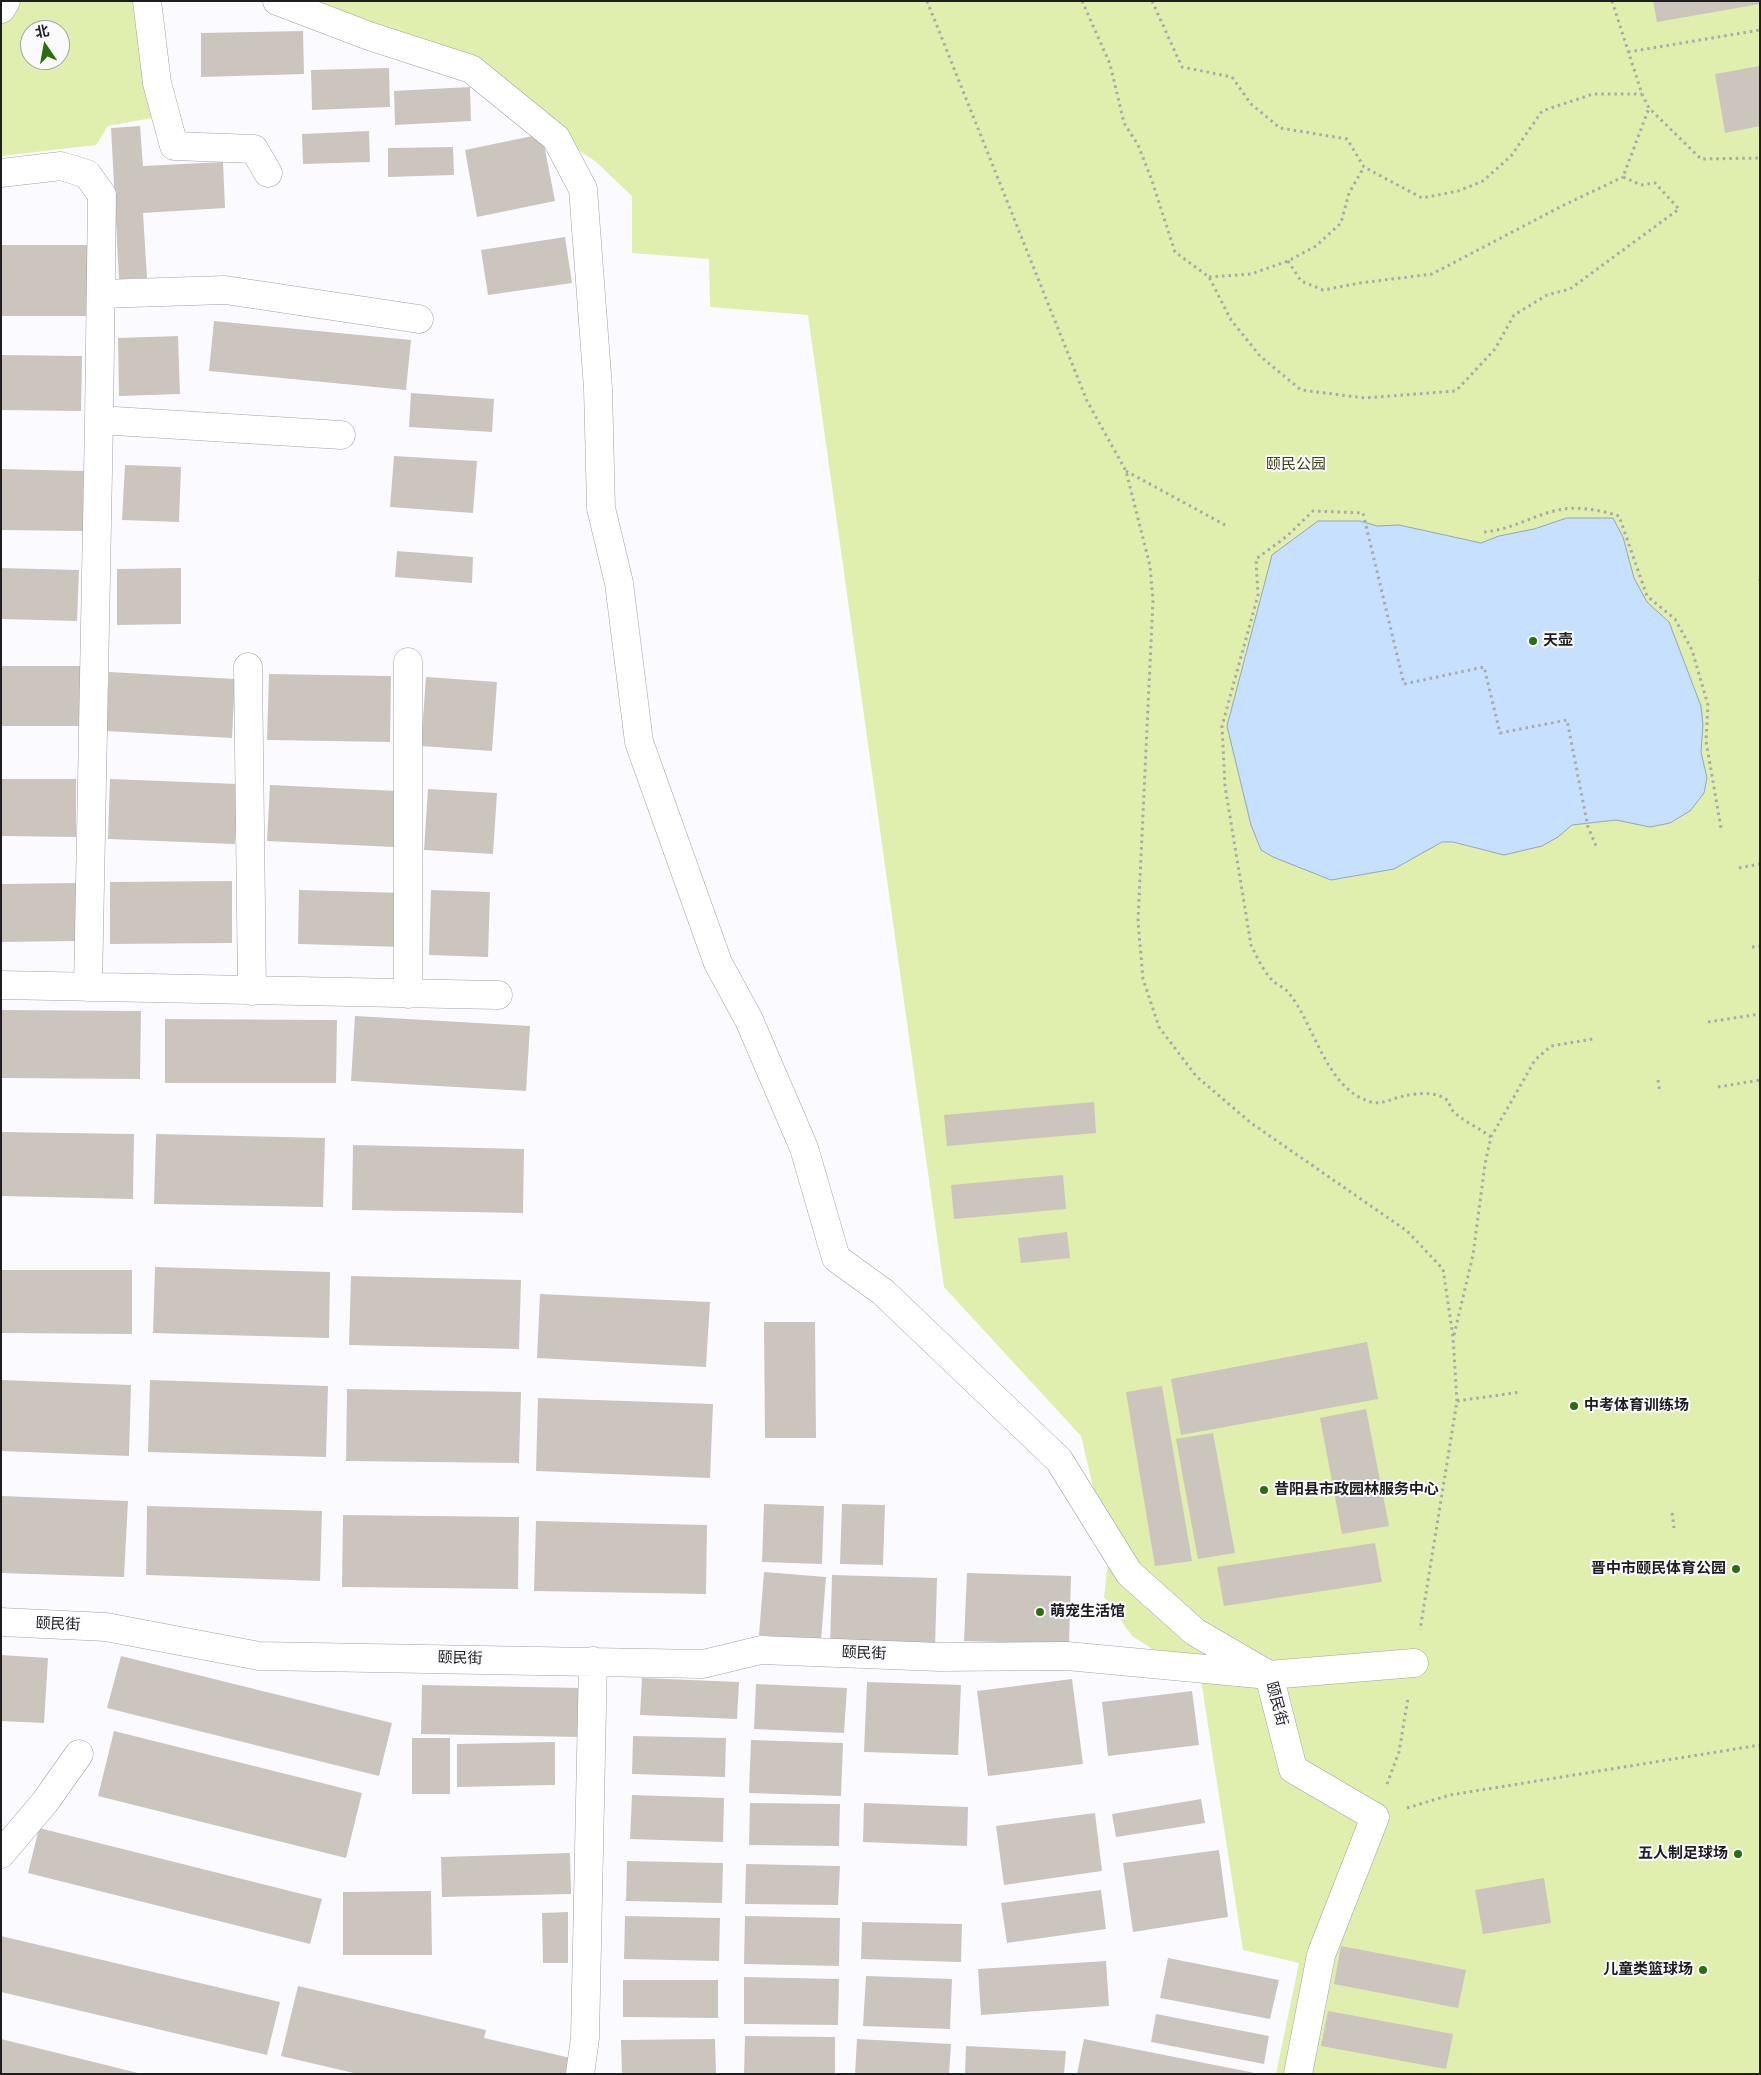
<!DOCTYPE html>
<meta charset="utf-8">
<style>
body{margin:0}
#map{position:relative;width:1761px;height:2075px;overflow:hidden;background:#fbfbff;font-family:Roboto,"Noto Sans SC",sans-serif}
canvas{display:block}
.frame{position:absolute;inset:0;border:2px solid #1e1e21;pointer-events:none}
.north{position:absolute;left:20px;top:20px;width:50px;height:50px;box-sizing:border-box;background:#fbfbff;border:1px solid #a3a3a6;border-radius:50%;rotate:348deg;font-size:14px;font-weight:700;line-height:20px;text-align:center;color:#1e1e21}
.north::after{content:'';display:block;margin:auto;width:18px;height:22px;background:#2a6f0b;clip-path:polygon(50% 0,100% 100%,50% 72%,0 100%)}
</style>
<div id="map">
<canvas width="1761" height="2075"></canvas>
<div class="frame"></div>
<div class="north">北</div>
</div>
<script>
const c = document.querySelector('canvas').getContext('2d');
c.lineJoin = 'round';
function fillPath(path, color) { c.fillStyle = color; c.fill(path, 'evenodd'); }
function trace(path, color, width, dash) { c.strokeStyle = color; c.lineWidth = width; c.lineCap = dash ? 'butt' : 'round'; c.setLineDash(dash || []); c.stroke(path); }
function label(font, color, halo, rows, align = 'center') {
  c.font = font + ' Roboto,"Noto Sans SC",sans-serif'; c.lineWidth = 4; c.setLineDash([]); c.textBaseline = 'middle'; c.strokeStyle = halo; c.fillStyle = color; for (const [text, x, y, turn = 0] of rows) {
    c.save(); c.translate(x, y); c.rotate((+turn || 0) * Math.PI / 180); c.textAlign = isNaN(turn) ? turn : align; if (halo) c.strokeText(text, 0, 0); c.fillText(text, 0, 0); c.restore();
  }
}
const green = new Path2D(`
 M1,1H138L151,118L108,126L96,145L1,156ZM30,30H60V60H30Z
 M270,1H1760V2074H1276L1299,1963L1243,1950L1201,1680L1132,1636L1104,1597L1109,1554L1081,1436L944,1287L808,315L710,307L709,259L632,253V196L595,161L468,79Z`);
const water = new Path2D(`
 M1567,518H1613L1623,537L1634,578L1647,602L1669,622L1701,706L1703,725L1701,752L1707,778L1704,793L1690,811L1670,823L1650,827L1616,820L1572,825L1558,837L1542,846L1504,855L1453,842H1442L1394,869L1331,880L1273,857L1261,850L1251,825L1227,726L1272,555L1318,521H1360L1377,526L1399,525L1481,543L1499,536L1534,529Z`);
const building = new Path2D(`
 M1653,1H1760V4L1657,22Z
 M303,31L304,74L201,77V33Z
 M1760,66V126L1725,133L1715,74Z
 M389,68L390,107L312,110L311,70Z
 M470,87L471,121L395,125L394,91Z
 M140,126L143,166L223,162L225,208L143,213L147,278L119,279L111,128Z
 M369,131L370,162L303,164L302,134Z
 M542,134L555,201L477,217L465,150Z
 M453,147L454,175L388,177V148Z
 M565,237L572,283L488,295L481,250Z
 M1,245H87V316H1Z
 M214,321L411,340L406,390L209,371Z
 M178,336L180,394L119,396L118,338Z
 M1,355L82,356L81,411L1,410Z
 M411,393L494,399L492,432L409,427Z
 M394,456L477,461L473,513L390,507Z
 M125,465L181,467L179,522L122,520Z
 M1,469L85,471L83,531L1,530Z
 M397,551L473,557L472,583L395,577Z
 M1,568L79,570L77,621L1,619Z
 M181,568V624L117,625V569Z
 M1,666H80V726H1Z
 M109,672L235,679L232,738L106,731Z
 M269,674L391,676L390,742L267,740Z
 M426,677L497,682L492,751L421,746Z
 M1,779H76V837L1,836Z
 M110,779L238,784L235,844L108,839Z
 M270,785L397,791L394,847L267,841Z
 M428,789L497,793L493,854L424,850Z
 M232,881V943L110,944V882Z
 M77,883V941L1,942V884Z
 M299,890L405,893L403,947L298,944Z
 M431,890L490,892L488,957L429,955Z
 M1,1010L141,1011L140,1079L1,1078Z
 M355,1016L530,1026L526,1091L351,1081Z
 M165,1019L337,1020L336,1083H165Z
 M1094,1102L1096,1133L947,1146L944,1115Z
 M1,1132L134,1134L133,1199L1,1196Z
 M156,1134L325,1138L323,1207L154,1204Z
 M353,1145L524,1149L523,1213L352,1210Z
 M1063,1175L1066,1209L954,1219L951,1185Z
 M1067,1232L1070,1258L1021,1263L1018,1238Z
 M155,1267L330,1272L329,1338L153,1333Z
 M1,1270H132V1334L1,1333Z
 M351,1276L521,1280L519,1349L349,1345Z
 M540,1294L710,1302L706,1367L537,1358Z
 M764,1322H815L816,1438H765Z
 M1367,1342L1378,1399L1181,1435L1171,1379Z
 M1,1380L131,1385L129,1456L1,1451Z
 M150,1380L328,1386L326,1457L148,1452Z
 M1162,1386L1192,1561L1155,1566L1126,1392Z
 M347,1389L521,1392L519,1463L346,1461Z
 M538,1398L713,1404L710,1478L536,1471Z
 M1366,1409L1389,1526L1342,1534L1320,1418Z
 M1213,1433L1235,1553L1198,1559L1176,1439Z
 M1,1496L128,1501L124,1577L1,1573Z
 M764,1504L824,1506L822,1564L762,1562Z
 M842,1504L885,1505L883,1565L840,1564Z
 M147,1506L322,1511L320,1581L146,1575Z
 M343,1515L519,1517L518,1589L342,1587Z
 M536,1521L707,1525L706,1594L534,1591Z
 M1375,1543L1382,1582L1224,1606L1217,1567Z
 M764,1572L826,1577L821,1640L759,1635Z
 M967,1573L1071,1576L1069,1644L964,1641Z
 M832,1575L937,1578L935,1649L830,1646Z
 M1,1655L48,1658L44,1723L1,1721Z
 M121,1656L392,1723L379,1776L107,1708Z
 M642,1678L739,1682L737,1719L640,1715Z
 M1072,1679L1083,1764L988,1776L977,1691Z
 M867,1682L961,1685L958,1755L864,1752Z
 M756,1684L847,1688L844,1733L754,1729Z
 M422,1685L582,1688L581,1737L421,1734Z
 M1192,1691L1199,1745L1108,1756L1102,1702Z
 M114,1731L362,1793L346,1858L98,1796Z
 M633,1736L726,1738L725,1777L632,1774Z
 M412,1738H450V1794H412Z
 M751,1740L843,1743L841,1796L749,1793Z
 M555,1742V1785L457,1787V1744Z
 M632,1795L724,1798L723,1842L630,1839Z
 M1201,1799L1205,1823L1116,1837L1112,1814Z
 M750,1803L840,1804L839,1846L749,1845Z
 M864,1803L968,1807L967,1846L863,1842Z
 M1095,1813L1102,1871L1004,1885L996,1826Z
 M39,1828L322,1899L310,1944L28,1873Z
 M1219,1850L1228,1917L1133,1932L1123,1863Z
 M570,1853L571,1894L442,1897L441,1857Z
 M627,1861L723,1863L722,1903L626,1901Z
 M746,1864L840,1866L838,1905L745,1904Z
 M1544,1878L1551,1923L1483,1934L1475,1890Z
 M1101,1890L1106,1929L1007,1943L1001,1903Z
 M431,1891L432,1955H343V1892Z
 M568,1912V1963H543L542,1913Z
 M625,1916L720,1918L719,1961L624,1959Z
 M745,1916L840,1918L839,1966L744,1964Z
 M862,1922L962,1924L961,1962L861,1959Z
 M1,1936L280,2002L267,2055L1,1992Z
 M1341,1946L1466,1970L1458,2008L1334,1984Z
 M1168,1958L1279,1980L1270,2019L1160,1998Z
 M1106,1961L1109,2006L981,2015L978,1969Z
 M866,1976L952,1979L950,2029L863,2026Z
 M744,1977L839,1979L838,2025L744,2024Z
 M623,1980H718V2018L623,2017Z
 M298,1986L486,2030L484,2038L575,2059L571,2074H358L281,2056Z
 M1328,2011L1453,2034L1446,2069L1321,2046Z
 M1156,2014L1269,2036L1264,2064L1151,2042Z
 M745,2036L835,2037V2074H744Z
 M1,2039L138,2073V2074H1Z
 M715,2039L716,2074H622L621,2040Z
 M857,2039L951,2044L949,2074H855Z
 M1084,2039L1255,2073V2074H1077Z
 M966,2046L1066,2051L1064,2074H965Z`);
const path = new Path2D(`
 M927,1L1087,401L1126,471L1150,566L1153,600L1138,921L1143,979L1159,1027L1196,1076L1251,1123L1407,1231L1443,1269L1453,1337L1457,1401L1420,1630
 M1082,1L1110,64L1124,123L1138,145L1151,178L1175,252L1209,277L1231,320L1260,356L1301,390L1365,398L1456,391L1495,349L1514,315L1547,295L1570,289L1679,209L1655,183L1641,185L1623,177L1649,108
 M1152,1L1182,67L1232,77L1251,104L1280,128L1347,139L1364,167L1422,198L1458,191L1483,181L1511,156L1542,111L1593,94H1642
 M1612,1L1642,94L1649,108L1701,159L1760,158
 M1628,52L1760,30
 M1288,261L1301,281L1323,290L1360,283L1432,274L1562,206L1623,177
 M1209,277L1251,274L1288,261L1316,246L1341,223L1349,193L1364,167
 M1126,471L1227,526
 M1484,532C1510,530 1530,517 1554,511C1575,505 1600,510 1619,516L1647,596L1675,619L1692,650L1708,705L1706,741L1721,828
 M1760,579V586
 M1739,868L1760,864
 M1752,947L1760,946
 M1708,1022L1760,1014
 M1658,1080L1660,1093
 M1718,1087L1760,1080
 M1491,1137C1481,1129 1461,1120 1453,1111C1450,1109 1450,1104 1448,1101C1438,1091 1417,1093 1404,1096C1393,1098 1382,1105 1371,1102C1325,1089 1315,1024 1288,992C1284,987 1277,985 1273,981C1263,971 1257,957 1251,945L1225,786L1222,726L1258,595L1256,559L1286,537L1313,511L1363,513L1404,684L1484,667L1500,733L1567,720L1588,827L1597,848
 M1454,1335L1473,1255L1485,1164L1491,1137L1535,1060L1551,1046L1593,1039
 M1457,1401L1521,1392
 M1672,1513L1674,1528
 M1387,1784L1399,1752L1408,1698
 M1407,1808L1450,1795L1760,1745`);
const minor = new Path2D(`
 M147,1L157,83L174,146L254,149L268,173
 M277,1L369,36L471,69L556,138L583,189L598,388L601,508L619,583L639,742L718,963L749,1020L804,1148L836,1258L883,1292L1059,1460L1129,1573L1195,1632L1269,1675L1414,1663
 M1,9L6,1
 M1,173L61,166L87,174L102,195L99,420L341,435
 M101,294L225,290L419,319
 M408,662V994
 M248,667L252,991
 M1,985L498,995
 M88,987L99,420
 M1,1622L106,1627L259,1656L703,1664L761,1650L939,1657L1067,1656L1269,1675L1293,1769L1375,1817L1321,1955L1298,2074
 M1,1854L45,1802L79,1754
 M580,2074L585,2038L593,1661`);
const markers = [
 [1533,641,5,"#2a6f0b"],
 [1574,1406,5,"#2a6f0b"],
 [1264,1490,5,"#2a6f0b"],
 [1736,1569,5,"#2a6f0b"],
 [1040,1612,5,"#2a6f0b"],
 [1738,1854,5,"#2a6f0b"],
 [1703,1970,5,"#2a6f0b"]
];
const parkNames = [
 ["颐民公园",1296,465]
];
const poiNames = [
 ["天壶",1543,641],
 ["中考体育训练场",1584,1406],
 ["昔阳县市政园林服务中心",1274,1490],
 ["晋中市颐民体育公园",1726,1569,"right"],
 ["萌宠生活馆",1050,1612],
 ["五人制足球场",1728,1854,"right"],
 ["儿童类篮球场",1693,1970,"right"]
];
const streetNames = [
 ["颐民街",58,1625,2],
 ["颐民街",864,1654,2],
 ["颐民街",460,1659,1],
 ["颐民街",1276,1704,75]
];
fillPath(green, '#e0eeae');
fillPath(water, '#c6e0fe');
trace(water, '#94a6bc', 1);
fillPath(building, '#cbc5be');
trace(minor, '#a0a0a8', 29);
trace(path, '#a9a9ac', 3, [2.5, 4]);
trace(minor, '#fff', 28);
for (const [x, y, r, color] of markers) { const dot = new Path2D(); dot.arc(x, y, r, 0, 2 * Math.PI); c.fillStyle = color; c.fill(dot); trace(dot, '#fbfbff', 2); }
label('15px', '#394018', '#fbfbff', parkNames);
label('bold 15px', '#1e1e21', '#fbfbff', poiNames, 'left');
label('15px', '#1e1e21', '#fbfbff', streetNames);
</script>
